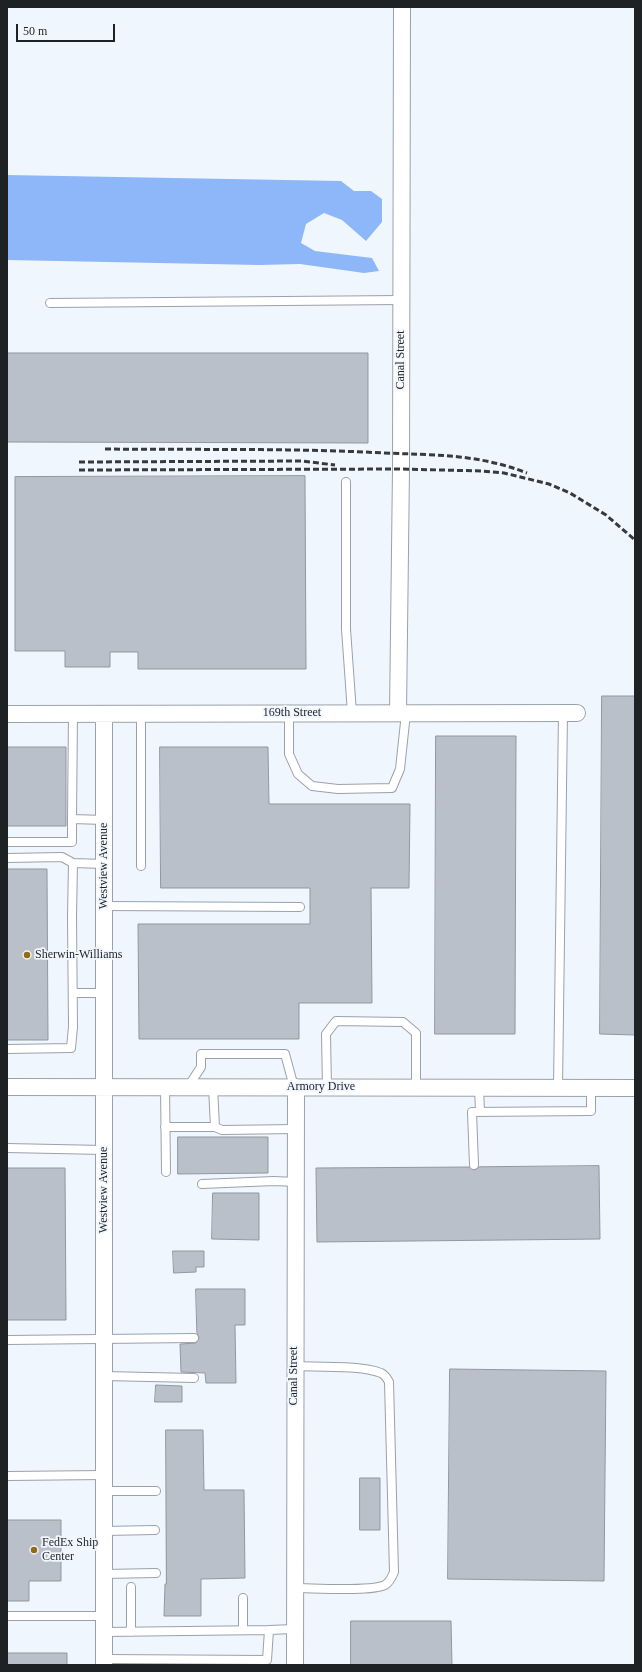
<!DOCTYPE html>
<style>
body{margin:0}
#map{position:relative;width:642px;height:1672px;overflow:hidden;background:#f0f6fe;font-family:"Times New Roman",serif}
canvas{display:block}
.frame{position:absolute;inset:0;border:8px solid #1f2225;pointer-events:none}
.scale{position:absolute;left:16px;top:24px;width:99px;height:18px;box-sizing:border-box;border:2px solid #1f2225;border-top:0;padding-left:5px;font-size:12px;line-height:14px;white-space:nowrap;color:#1f2225;-webkit-text-stroke:3px #f0f6fe;paint-order:stroke}
</style>
<div id="map">
<canvas width="642" height="1672"></canvas>
<div class="frame"></div>
<div class="scale">50 m</div>
</div>
<script>
const c = document.querySelector('canvas').getContext('2d');
c.lineJoin = 'round';
function fillPath(path, color) { c.fillStyle = color; c.fill(path, 'evenodd'); }
function trace(path, color, width, dash) { c.strokeStyle = color; c.lineWidth = width; c.lineCap = dash ? 'butt' : 'round'; c.setLineDash(dash || []); c.stroke(path); }
function label(font, color, halo, rows, align = 'center') {
  c.font = font + ' "Times New Roman",serif'; c.lineWidth = 3.5; c.setLineDash([]); c.textBaseline = 'middle'; c.strokeStyle = halo; c.fillStyle = color; for (const [text, x, y, turn = 0] of rows) {
    c.save(); c.translate(x, y); c.rotate((+turn || 0) * Math.PI / 180); c.textAlign = isNaN(turn) ? turn : align; if (halo) c.strokeText(text, 0, 0); c.fillText(text, 0, 0); c.restore();
  }
}
const forest = new Path2D(`
 M7,175L341,181L354,191H371L382,199V222L366,241L342,220L324,213L306,224L301,243L315,251L372,258L379,271L364,273L300,264L259,265L7,260Z`);
const building = new Path2D(`
 M7,353H368V443L7,442Z
 M305,476L306,669H138V652H110V667H65V651H15V477Z
 M602,696H635V1035L600,1034Z
 M436,736H516L515,1034H435Z
 M7,747H66V826H7Z
 M160,747H268L269,804H410L409,888H371L372,1003H299V1039H139L138,924H310V888H161Z
 M7,869H47L48,1040H7Z
 M178,1137H268V1173L178,1174Z
 M599,1166L600,1239L317,1242L316,1168L469,1167L474,1170L479,1167Z
 M7,1168H65L66,1320H7Z
 M213,1193H259V1240L212,1239Z
 M173,1251H204V1267H196V1272L174,1273Z
 M196,1289H245V1325H235L236,1383H206L205,1373L181,1372L180,1344L196,1343L199,1338L197,1333Z
 M450,1369L606,1371L604,1581L448,1579Z
 M156,1385L182,1386V1402H155Z
 M166,1430H203L204,1490H244L245,1578L201,1579V1616H164L165,1584H166Z
 M360,1478H380V1530H360Z
 M7,1520H61V1581H29V1601H7Z
 M351,1621H451L452,1665H351Z
 M7,1653H67V1665H7Z`);
const service = new Path2D(`
 M50,303L401,300
 M346,482V629L352,713
 M289,713V754L298,774L312,786L338,789L392,788L400,769L406,713
 M73,714L72,819L104,820
 M141,714V866
 M7,842H72V819
 M7,858L62,857L73,863
 M104,906L300,907
 M73,993H104
 M7,1049L71,1048L73,1027L72,917L73,863L104,864
 M165,1087L166,1172
 M188,1087L201,1067V1054H285L294,1087
 M213,1087L215,1127L222,1130L296,1129
 M327,1088L326,1034L336,1021L403,1022L416,1033V1088
 M479,1088L480,1111
 M558,1088L563,713
 M165,1127H215
 M7,1148L104,1150
 M474,1165L472,1112L591,1111V1088
 M202,1184L274,1181L295,1182
 M7,1340L194,1338
 M294,1366C316,1367 362,1365 381,1373C385,1375 387,1378 389,1382L394,1572C392,1577 390,1582 385,1585C370,1592 314,1588 294,1588
 M104,1376L194,1378
 M7,1476L104,1475
 M104,1491H156
 M104,1531L155,1530
 M104,1574L156,1573
 M131,1587V1632
 M7,1616H104
 M243,1630V1598
 M104,1632L269,1630
 M104,1659L267,1660L269,1630L294,1629`);
const minor = new Path2D(`
 M398,713L401,469L402,7
 M7,714L577,713
 M104,714V1665
 M7,1087L635,1088
 M295,1665L296,1087`);
const rail = new Path2D(`
 M105,449C198,450 291,448 384,453C435,455 478,454 527,473
 M79,462L302,461L335,465
 M79,470L401,469L481,471L504,473L549,484L570,493L606,515L635,540`);
const markers = [
 [27,955,4,"#946a14"],
 [34,1550,4,"#946a14"]
];
const streetNames = [
 ["Canal Street",401,360,-90],
 ["169th Street",292,713],
 ["Westview Avenue",104,866,-90],
 ["Armory Drive",321,1087],
 ["Westview Avenue",104,1190,-90],
 ["Canal Street",294,1376,-90]
];
const poiNames = [
 ["Sherwin-Williams",35,955],
 ["FedEx Ship",42,1543],
 ["Center",42,1557]
];
fillPath(forest, '#8db7f8');
fillPath(building, '#b9c0c9');
trace(building, '#9197a0', 1);
trace(service, '#9ba1aa', 10);
trace(minor, '#9ba1aa', 18);
trace(service, '#fff', 8);
trace(minor, '#fff', 16);
trace(rail, '#363a3d', 3, [6, 3]);
for (const [x, y, r, color] of markers) { const dot = new Path2D(); dot.arc(x, y, r, 0, 2 * Math.PI); c.fillStyle = color; c.fill(dot); trace(dot, '#f0f6fe', 1.5); }
label('12px', '#1f2225', '#f0f6fe', streetNames);
label('12px', '#1f2225', '#f0f6fe', poiNames, 'left');
</script>
